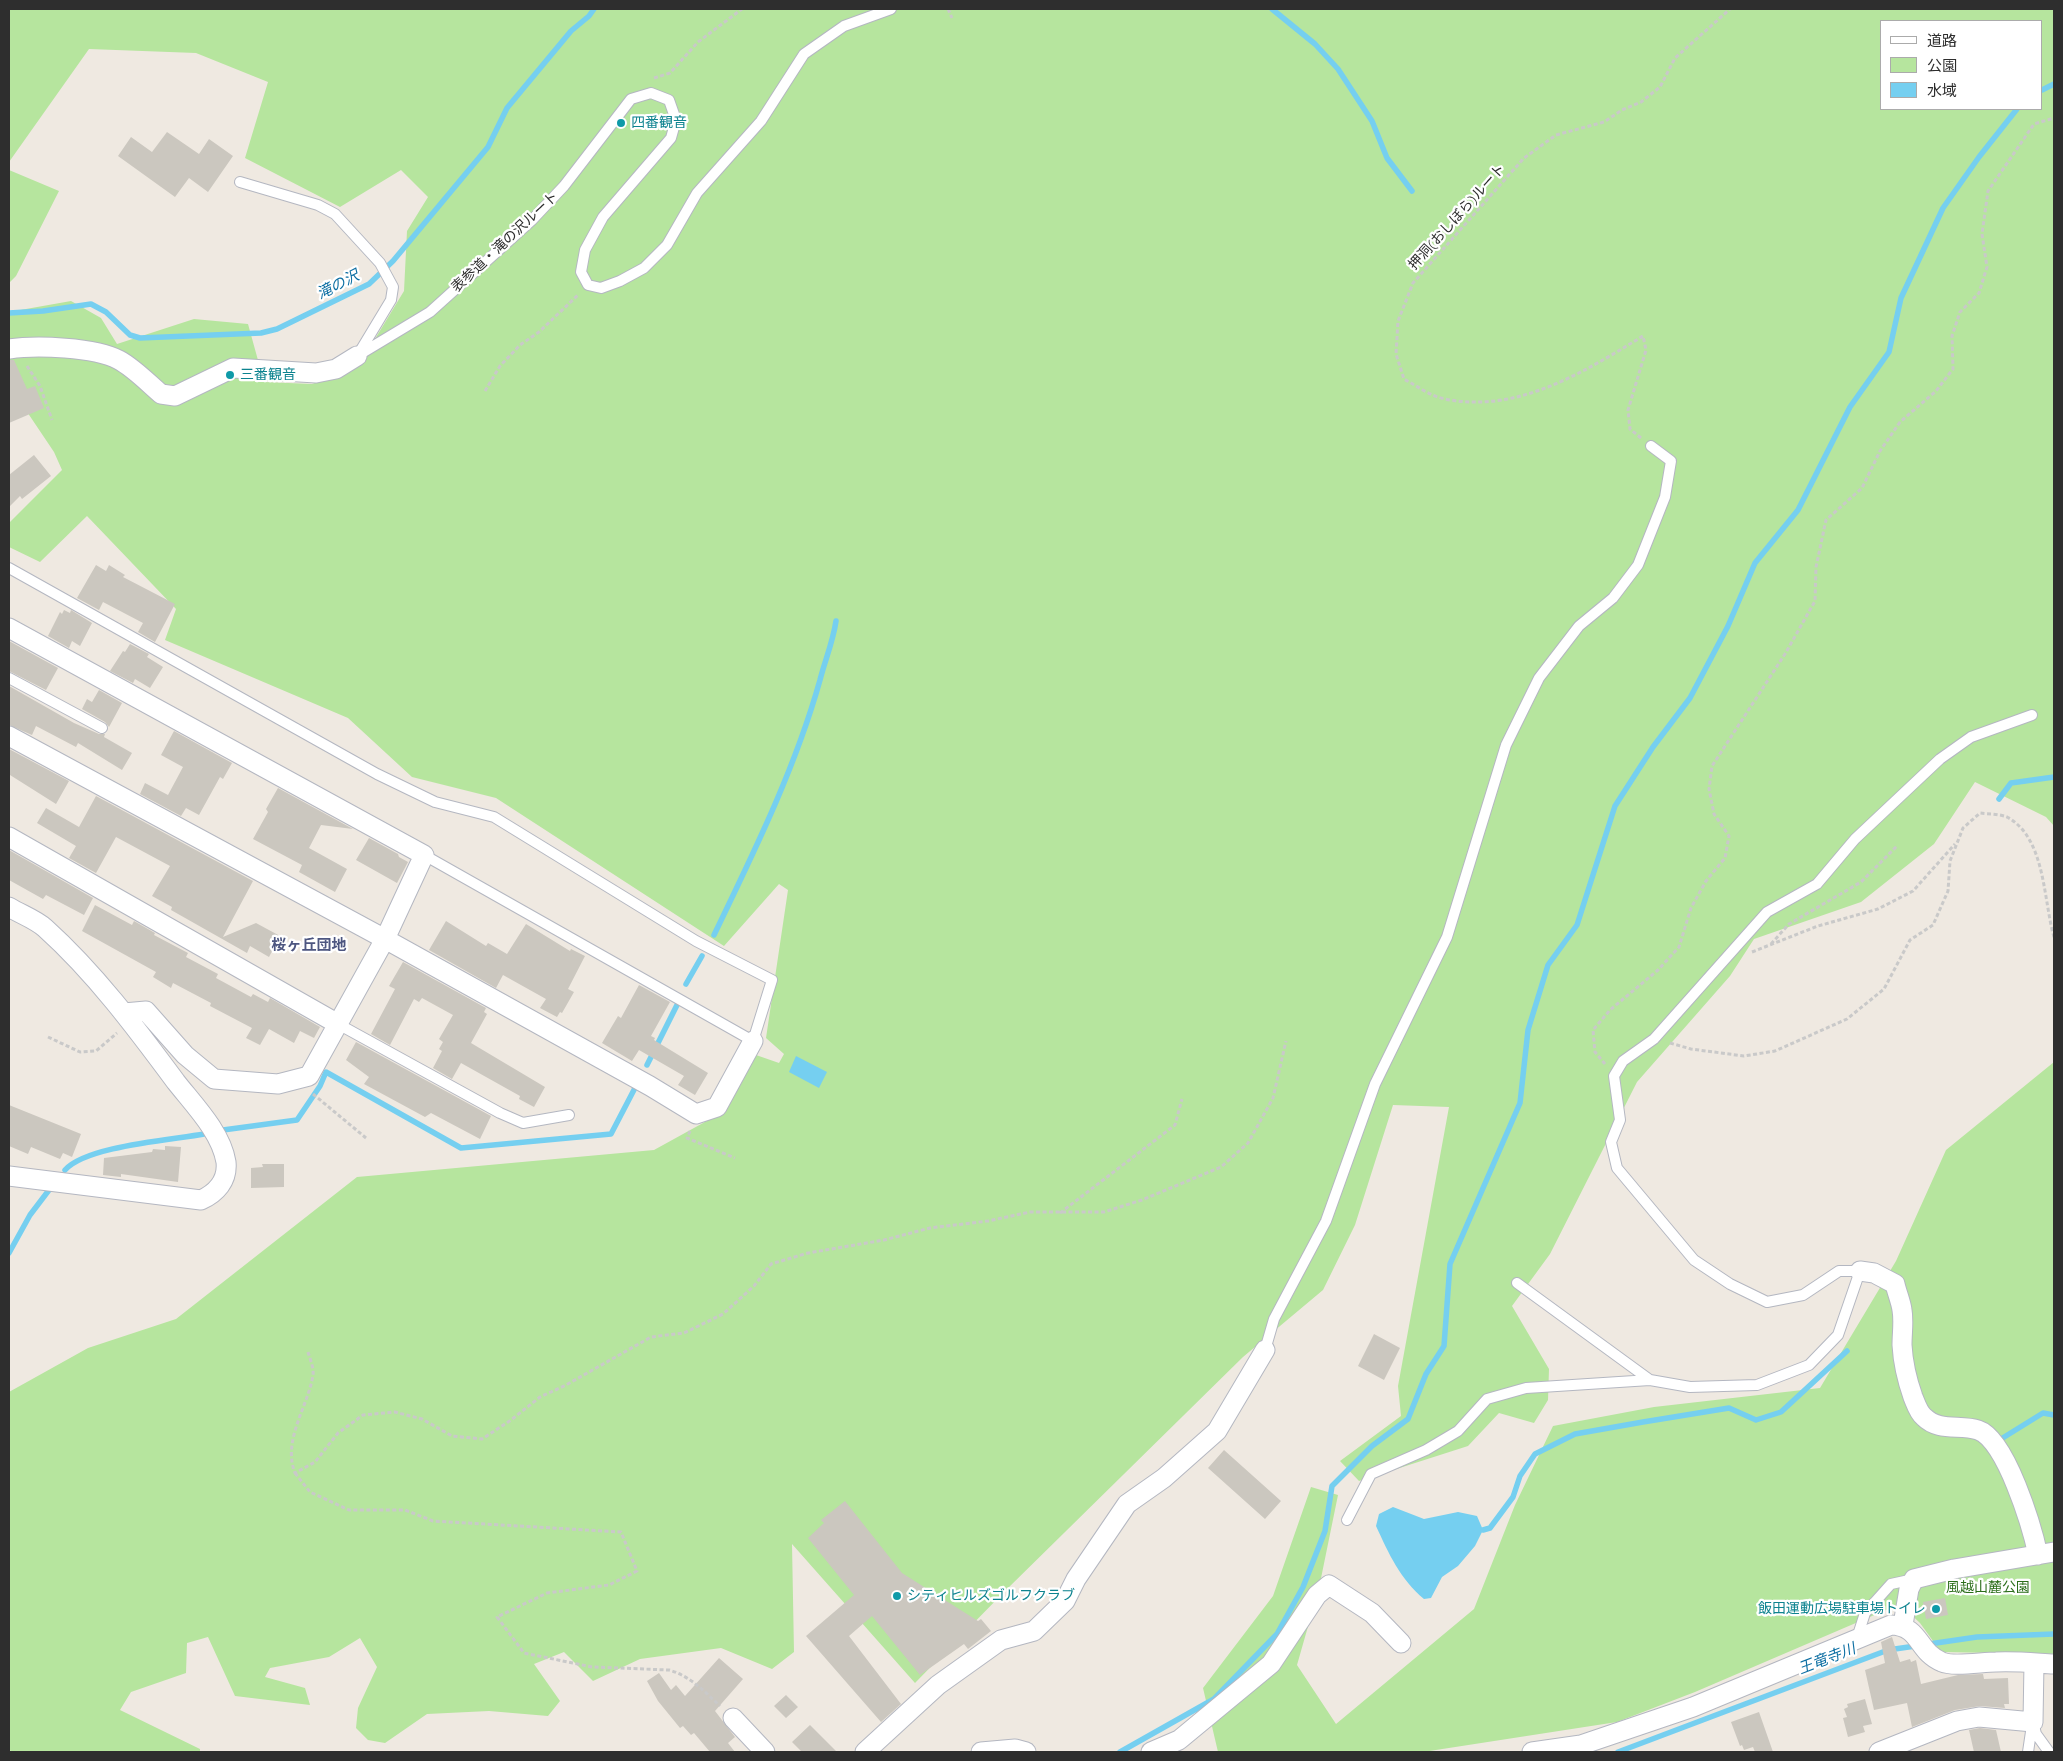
<!DOCTYPE html>
<meta charset="utf-8">
<style>
body{margin:0}
#map{position:relative;width:2063px;height:1761px;overflow:hidden;background:#efe9e1;font-family:Quicksand,"Noto Sans JP",sans-serif}
canvas{display:block}
.frame{position:absolute;inset:0;border:10px solid #2e2e2e;pointer-events:none}
.legend{position:absolute;left:1880px;top:20px;width:162px;height:90px;box-sizing:border-box;background:#fff;border:1px solid #ababab;margin:0;padding:6px 9px;list-style:none;font-size:15px;color:#2e2e2e}
.legend li{display:flex;align-items:center;gap:10px;height:25px}
.legend b{width:25px;border:1px solid #ababab}
</style>
<div id="map">
<canvas width="2063" height="1761"></canvas>
<div class="frame"></div>
<ul class="legend">
<li><b style="height:6px;background:#fff"></b>道路</li>
<li><b style="height:14px;background:#b6e59e"></b>公園</li>
<li><b style="height:14px;background:#75cff0"></b>水域</li>
</ul>
</div>
<script>
const c = document.querySelector('canvas').getContext('2d');
c.lineJoin = 'round';
function fillPath(path, color) { c.fillStyle = color; c.fill(path, 'evenodd'); }
function trace(path, color, width, dash) { c.strokeStyle = color; c.lineWidth = width; c.lineCap = dash ? 'butt' : 'round'; c.setLineDash(dash || []); c.stroke(path); }
function label(font, color, halo, rows, align = 'center') {
  c.font = font + ' Quicksand,"Noto Sans JP",sans-serif'; c.lineWidth = 4.5; c.setLineDash([]); c.textBaseline = 'middle'; c.strokeStyle = halo; c.fillStyle = color; for (const [text, x, y, turn = 0] of rows) {
    c.save(); c.translate(x, y); c.rotate((+turn || 0) * Math.PI / 180); c.textAlign = isNaN(turn) ? turn : align; if (halo) c.strokeText(text, 0, 0); c.fillText(text, 0, 0); c.restore();
  }
}
const green = new Path2D(`
 M9,9H2054V826L2046,817L1975,782L1934,844L1861,902L1754,939L1730,976L1637,1082L1550,1254L1512,1306L1549,1369L1548,1400L1534,1423L1499,1413L1468,1446L1359,1481L1340,1461L1401,1416L1398,1386L1449,1107L1393,1105L1355,1225L1323,1290L1243,1357L1005,1591L915,1683L792,1544L794,1652L772,1669L721,1648L640,1659L593,1681L564,1652L534,1664L560,1701L548,1716L489,1711L427,1714L385,1743L368,1740L356,1728L358,1708L377,1667L360,1638L329,1657L270,1668L265,1677L305,1688L310,1705L235,1696L208,1637L187,1643L186,1673L131,1692L120,1710L200,1749V1752H13L9,1750V1392L88,1348L176,1319L357,1177L654,1150L723,1112L756,1055L779,1063L784,1054L766,1038L788,890L779,884L724,946L496,798L412,777L348,718L165,640L176,609L87,516L40,562L9,547V523L62,470L54,452L9,385V312L71,301L101,318L117,344L194,319L248,324L264,382L312,384L358,367L404,291L407,231L428,197L401,170L340,207L245,158L268,82L196,53L89,49L9,162ZM1882,21H2042V109H1882Z
 M9,170L59,191L16,276L9,283Z
 M2054,1062V1654L1941,1652L1920,1623L1900,1604L1695,1692L1617,1722L1423,1752H1218L1203,1688L1273,1596L1311,1487L1338,1495L1319,1588L1297,1665L1336,1724L1474,1609L1515,1505L1553,1426L1654,1407L1820,1388L1896,1261L1946,1150Z`);
const water = new Path2D(`
 M796,1056L827,1072L819,1088L789,1072Z
 M1393,1507L1424,1519L1458,1512L1477,1516L1483,1530L1475,1546L1458,1566L1442,1577L1431,1598L1424,1599C1400,1579 1389,1554 1376,1526L1379,1514Z`);
const stream = new Path2D(`
 M1272,9L1315,44L1338,69L1372,121L1387,158L1412,191
 M2042,90L2054,84
 M9,313L43,311L91,304L106,312L130,335L140,338L261,333L277,329L369,284L393,261L488,147L507,108L571,31L589,16L594,9
 M1999,799L2011,783L2054,777
 M714,935C754,852 795,769 820,680C825,660 833,642 836,621
 M686,984L702,956
 M647,1065L677,1005
 M223,1130L297,1120L320,1086L326,1072L461,1148L611,1134L636,1086
 M65,1170C86,1146 171,1140 204,1134
 M9,1253L30,1215L49,1190
 M2001,1439L2043,1413L2054,1415
 M1483,1530L1490,1528L1513,1497L1520,1476L1535,1454L1575,1434L1643,1422L1729,1408L1756,1420L1781,1412L1847,1351
 M1120,1752L1214,1699L1277,1634L1303,1587L1325,1531L1332,1486L1372,1446L1408,1419L1426,1374L1444,1346L1450,1264L1520,1103L1528,1030L1548,965L1577,925L1615,806L1653,747L1690,698L1728,626L1755,563L1798,510L1850,407L1889,352L1901,298L1943,208L1979,157L2017,109
 M1618,1752L1888,1650L1977,1637L2054,1634`);
const building = new Path2D(`
 M167,132L199,154L209,139L233,156L208,192L189,178L175,197L118,156L131,137L152,152Z
 M9,360H14L27,389L35,386L44,408L9,423Z
 M34,455L51,476L22,499L20,496L9,507V475Z
 M96,565L106,571L109,565L125,575L123,577L175,604L155,642L138,632L143,623L103,602L99,610L77,598Z
 M64,610L70,613L71,610L92,623L80,646L72,641L69,648L48,636L60,612L62,614Z
 M9,641L58,668L46,690L9,671Z
 M130,644L149,654L147,657L163,667L150,688L135,679L133,683L110,671L123,651L125,652Z
 M9,686L74,723L99,734H105L104,737L132,753L122,770L78,743L76,747L36,726L32,735L9,725Z
 M99,690L122,703L109,727L105,722L82,709L87,699L92,702Z
 M174,731L232,763L223,779L220,777L199,815L186,808L181,816L140,794L145,783L168,795L183,767L161,755Z
 M9,749L69,781L56,804L10,775L9,778Z
 M278,788L353,829L321,825L309,848L347,869L335,892L299,872L302,865L253,839L268,812L266,809Z
 M96,796L253,881L223,937L256,923L280,936L269,957L250,946L247,953L171,910L172,907L152,896L170,866L116,837L96,873L69,858L76,846L37,823L46,808L79,827Z
 M369,838L398,854L399,857L408,862L397,883L356,860Z
 M9,850L93,898L84,915L46,895L43,899L9,880Z
 M95,905L132,925L134,921L155,933L154,935L188,953L186,957L218,974L216,978L251,997L253,994L268,1002L270,998L320,1027L314,1038L300,1031L294,1043L269,1029L260,1045L246,1038L252,1028L210,1006L211,1003L173,983L171,988L153,977L156,972L82,931Z
 M446,921L486,946L488,943L507,954L526,924L570,951L571,949L585,956L568,989L574,992L562,1013L560,1012L557,1017L540,1008L546,999L503,975L496,988L429,950Z
 M403,962L486,1008L484,1012L487,1014L471,1043L545,1087L534,1107L519,1099L520,1096L461,1063L452,1079L433,1068L442,1051L439,1049L443,1042L439,1039L453,1015L422,998L419,1002L414,999L390,1045L371,1034L395,989L389,986Z
 M639,985L670,1002L651,1036L655,1038L654,1040L708,1073L695,1095L678,1085L684,1076L639,1050L632,1061L602,1043L618,1016L621,1018Z
 M356,1042L491,1116L480,1139L431,1113L425,1117L364,1084L369,1077L346,1060Z
 M9,1105L81,1134L72,1157L63,1153L60,1159L31,1147L28,1154L9,1146Z
 M165,1146L181,1147L178,1182L121,1174V1177L103,1175L104,1158L152,1152L153,1149L165,1150Z
 M262,1164H284V1187L251,1188V1168L263,1167Z
 M1374,1334L1400,1348L1384,1380L1358,1366Z
 M1224,1450L1281,1501L1265,1519L1208,1468Z
 M845,1501L902,1573L978,1621L981,1619L991,1631L968,1649L964,1644L920,1675L872,1616L849,1636L901,1704L881,1722L806,1636L854,1595L808,1538L824,1523L821,1520Z
 M1945,1598L1948,1615L1926,1619L1923,1602Z
 M1892,1637L1900,1662L1910,1659L1911,1662L1916,1660L1921,1684L1958,1675L1983,1674L1984,1679L2008,1678L2009,1704H2004L2005,1708L1980,1706L1955,1710L1912,1727L1907,1703L1874,1710L1865,1670L1885,1663L1881,1642Z
 M719,1658L743,1679L715,1711L735,1737L728,1743L735,1752H710L694,1733L691,1735L683,1726L680,1728L658,1701L647,1681L659,1673L671,1690L676,1685L685,1696Z
 M786,1695L798,1707L786,1718L774,1706Z
 M1865,1699L1872,1724L1863,1726L1865,1732L1848,1737L1843,1718L1847,1717L1844,1709L1848,1707L1847,1704Z
 M1759,1712L1773,1752H1755L1753,1747L1744,1750L1742,1745L1740,1746L1731,1722Z
 M810,1725L837,1752H802L792,1742Z
 M1980,1728L1996,1730L2001,1752H1974L1969,1730Z`);
const path = new Path2D(`
 M948,9L952,18
 M654,78L670,73L698,42L742,9
 M27,366L40,386L52,420
 M485,391L500,366L520,345L539,332L579,294
 M1641,438L1630,429L1628,410L1646,350L1643,336C1584,372 1517,414 1445,399C1430,396 1417,386 1404,379L1396,354L1398,321L1413,283L1524,158L1556,135L1604,122L1622,110L1641,102L1660,87L1675,58L1730,9
 M1771,944L1789,924L1861,882L1897,846
 M1752,952L1818,926L1878,909L1913,891L1955,844
 M48,1037L80,1052L96,1051L117,1033
 M1670,1043L1691,1049L1744,1056L1775,1051L1847,1019L1884,989L1910,940L1933,925L1948,891L1950,861L1963,828L1980,813C1988,814 2000,814 2007,817C2046,838 2043,900 2054,937
 M1605,1064L1595,1052L1593,1030L1610,1010L1658,970L1679,947L1691,908L1706,881L1725,858L1729,836L1714,814L1709,789L1712,766L1785,654L1815,601L1816,567L1826,520L1862,488L1880,451L1900,422L1936,391L1953,369L1952,336L1960,312L1979,293L1987,267L1982,234L1988,191L2034,124L2054,118
 M313,1094L366,1138
 M690,1131L687,1138L735,1158
 M1060,1213L1175,1125L1182,1099
 M308,1352C310,1359 314,1368 313,1375C308,1407 282,1440 295,1473L315,1462L338,1433L363,1415L395,1412L422,1419L452,1436L482,1439L511,1420L540,1397L566,1385L651,1337L684,1333L723,1314L754,1286L771,1264L808,1253L884,1240L930,1228L988,1221L1030,1212H1104L1142,1200L1221,1167L1248,1143L1273,1098L1286,1041
 M295,1473L310,1492L349,1510H405L433,1521L621,1532L637,1571L609,1585L547,1593L497,1617L524,1653L592,1667L669,1670C690,1676 704,1691 720,1706`);
const service = new Path2D(`
 M240,182L318,205L335,214L380,263L393,287L391,300L359,353
 M357,356L430,312L532,220L564,186L631,99L651,93L669,100L676,120L671,138L603,217L585,250L581,272L588,285L601,288L620,281L644,268L667,245L697,193L761,121L804,54L844,26L891,9
 M9,568L377,774L435,802L494,817L696,941L772,980L753,1041L424,855
 M9,678L102,728
 M338,1024L500,1113L523,1123L569,1115
 M1517,1283L1650,1380
 M1265,1350L1274,1319L1326,1221L1375,1084L1447,937L1506,745L1539,678L1579,626L1613,598L1638,565L1665,497L1671,461L1651,446
 M1347,1520L1371,1474L1426,1450L1458,1431L1487,1399L1526,1388L1650,1380L1690,1387L1757,1385L1809,1365L1838,1335L1860,1271H1839L1803,1295L1767,1302L1730,1284L1694,1260L1617,1168L1611,1142L1620,1120L1614,1076L1623,1061L1654,1039L1767,912L1817,884L1855,839L1940,759L1971,737L2032,715
 M1857,1638L1865,1613L1891,1584L1914,1579
 M2033,1722L2036,1734L2049,1752
 M2028,1752L2032,1725`);
const minor = new Path2D(`
 M9,349C36,345 95,347 119,360C134,368 148,383 161,394L175,396L233,368L316,373L336,369L357,356
 M9,628L424,855L385,939L309,1076L278,1084L214,1079L185,1055L146,1011L124,1013
 M9,736L385,939L650,1086L696,1114L717,1107L753,1041
 M9,837L338,1024
 M9,907C20,914 35,919 45,928C95,973 136,1028 176,1082C194,1105 221,1132 226,1162C228,1181 216,1193 201,1200L9,1176
 M1860,1271L1874,1273L1895,1284C1897,1293 1901,1302 1902,1310C1904,1321 1902,1333 1902,1345C1903,1363 1907,1380 1913,1397C1916,1404 1918,1412 1924,1417C1939,1432 1960,1424 1978,1430C2006,1439 2032,1527 2038,1555
 M1903,1625L1909,1589L1914,1579L1954,1569L2054,1552
 M733,1718L765,1752
 M865,1752L938,1685L1001,1640L1034,1631L1065,1601L1076,1579L1127,1504L1164,1478L1217,1431L1265,1350
 M981,1752L1015,1749L1026,1752
 M1151,1752L1179,1740L1271,1664L1317,1595L1329,1585L1372,1613L1401,1643
 M1532,1752L1581,1745L1693,1707L1891,1625C1921,1626 1917,1652 1942,1662C1953,1667 1982,1662 1996,1662C2015,1661 2035,1663 2054,1664
 M1879,1752L1957,1721L1979,1717L2033,1722L2034,1663`);
const markers = [
 [621,123,5,"#0f9aa8"],
 [230,375,5,"#0f9aa8"],
 [897,1596,5,"#0f9aa8"],
 [1936,1609,5,"#0f9aa8"]
];
const cultureNames = [
 ["四番観音",631,123],
 ["三番観音",240,375],
 ["シティヒルズゴルフクラブ",907,1596],
 ["飯田運動広場駐車場トイレ",1926,1609,"right"]
];
const streetNames = [
 ["押洞(おしぼら)ルート",1457,217,-48],
 ["表参道・滝の沢ルート",505,242,-43]
];
const parkNames = [
 ["風越山麓公園",1988,1588]
];
const waterNames = [
 ["滝の沢",338,285,-27],
 ["王竜寺川",1827,1659,-21]
];
const neighbourhoodNames = [
 ["桜ヶ丘団地",309,945]
];
fillPath(green, '#b6e59e');
fillPath(water, '#75cff0');
trace(stream, '#75cff0', 5.5);
fillPath(building, '#cbc7bf');
trace(service, '#b4b7c1', 12);
trace(minor, '#b4b7c1', 21);
trace(path, '#c9c9c9', 3, [4, 2.5]);
trace(service, '#fff', 10);
trace(minor, '#fff', 19);
for (const [x, y, r, color] of markers) { const dot = new Path2D(); dot.arc(x, y, r, 0, 2 * Math.PI); c.fillStyle = color; c.fill(dot); trace(dot, '#fff', 2); }
label('14px', '#0d838f', '#fff', cultureNames, 'left');
label('14px', '#2e2e2e', '#fff', streetNames);
label('14px', '#2c6e1b', '#fff', parkNames);
label('italic 15px', '#0d6fa3', '#fff', waterNames);
label('bold 15px', '#4d5680', '#fff', neighbourhoodNames);
</script>
